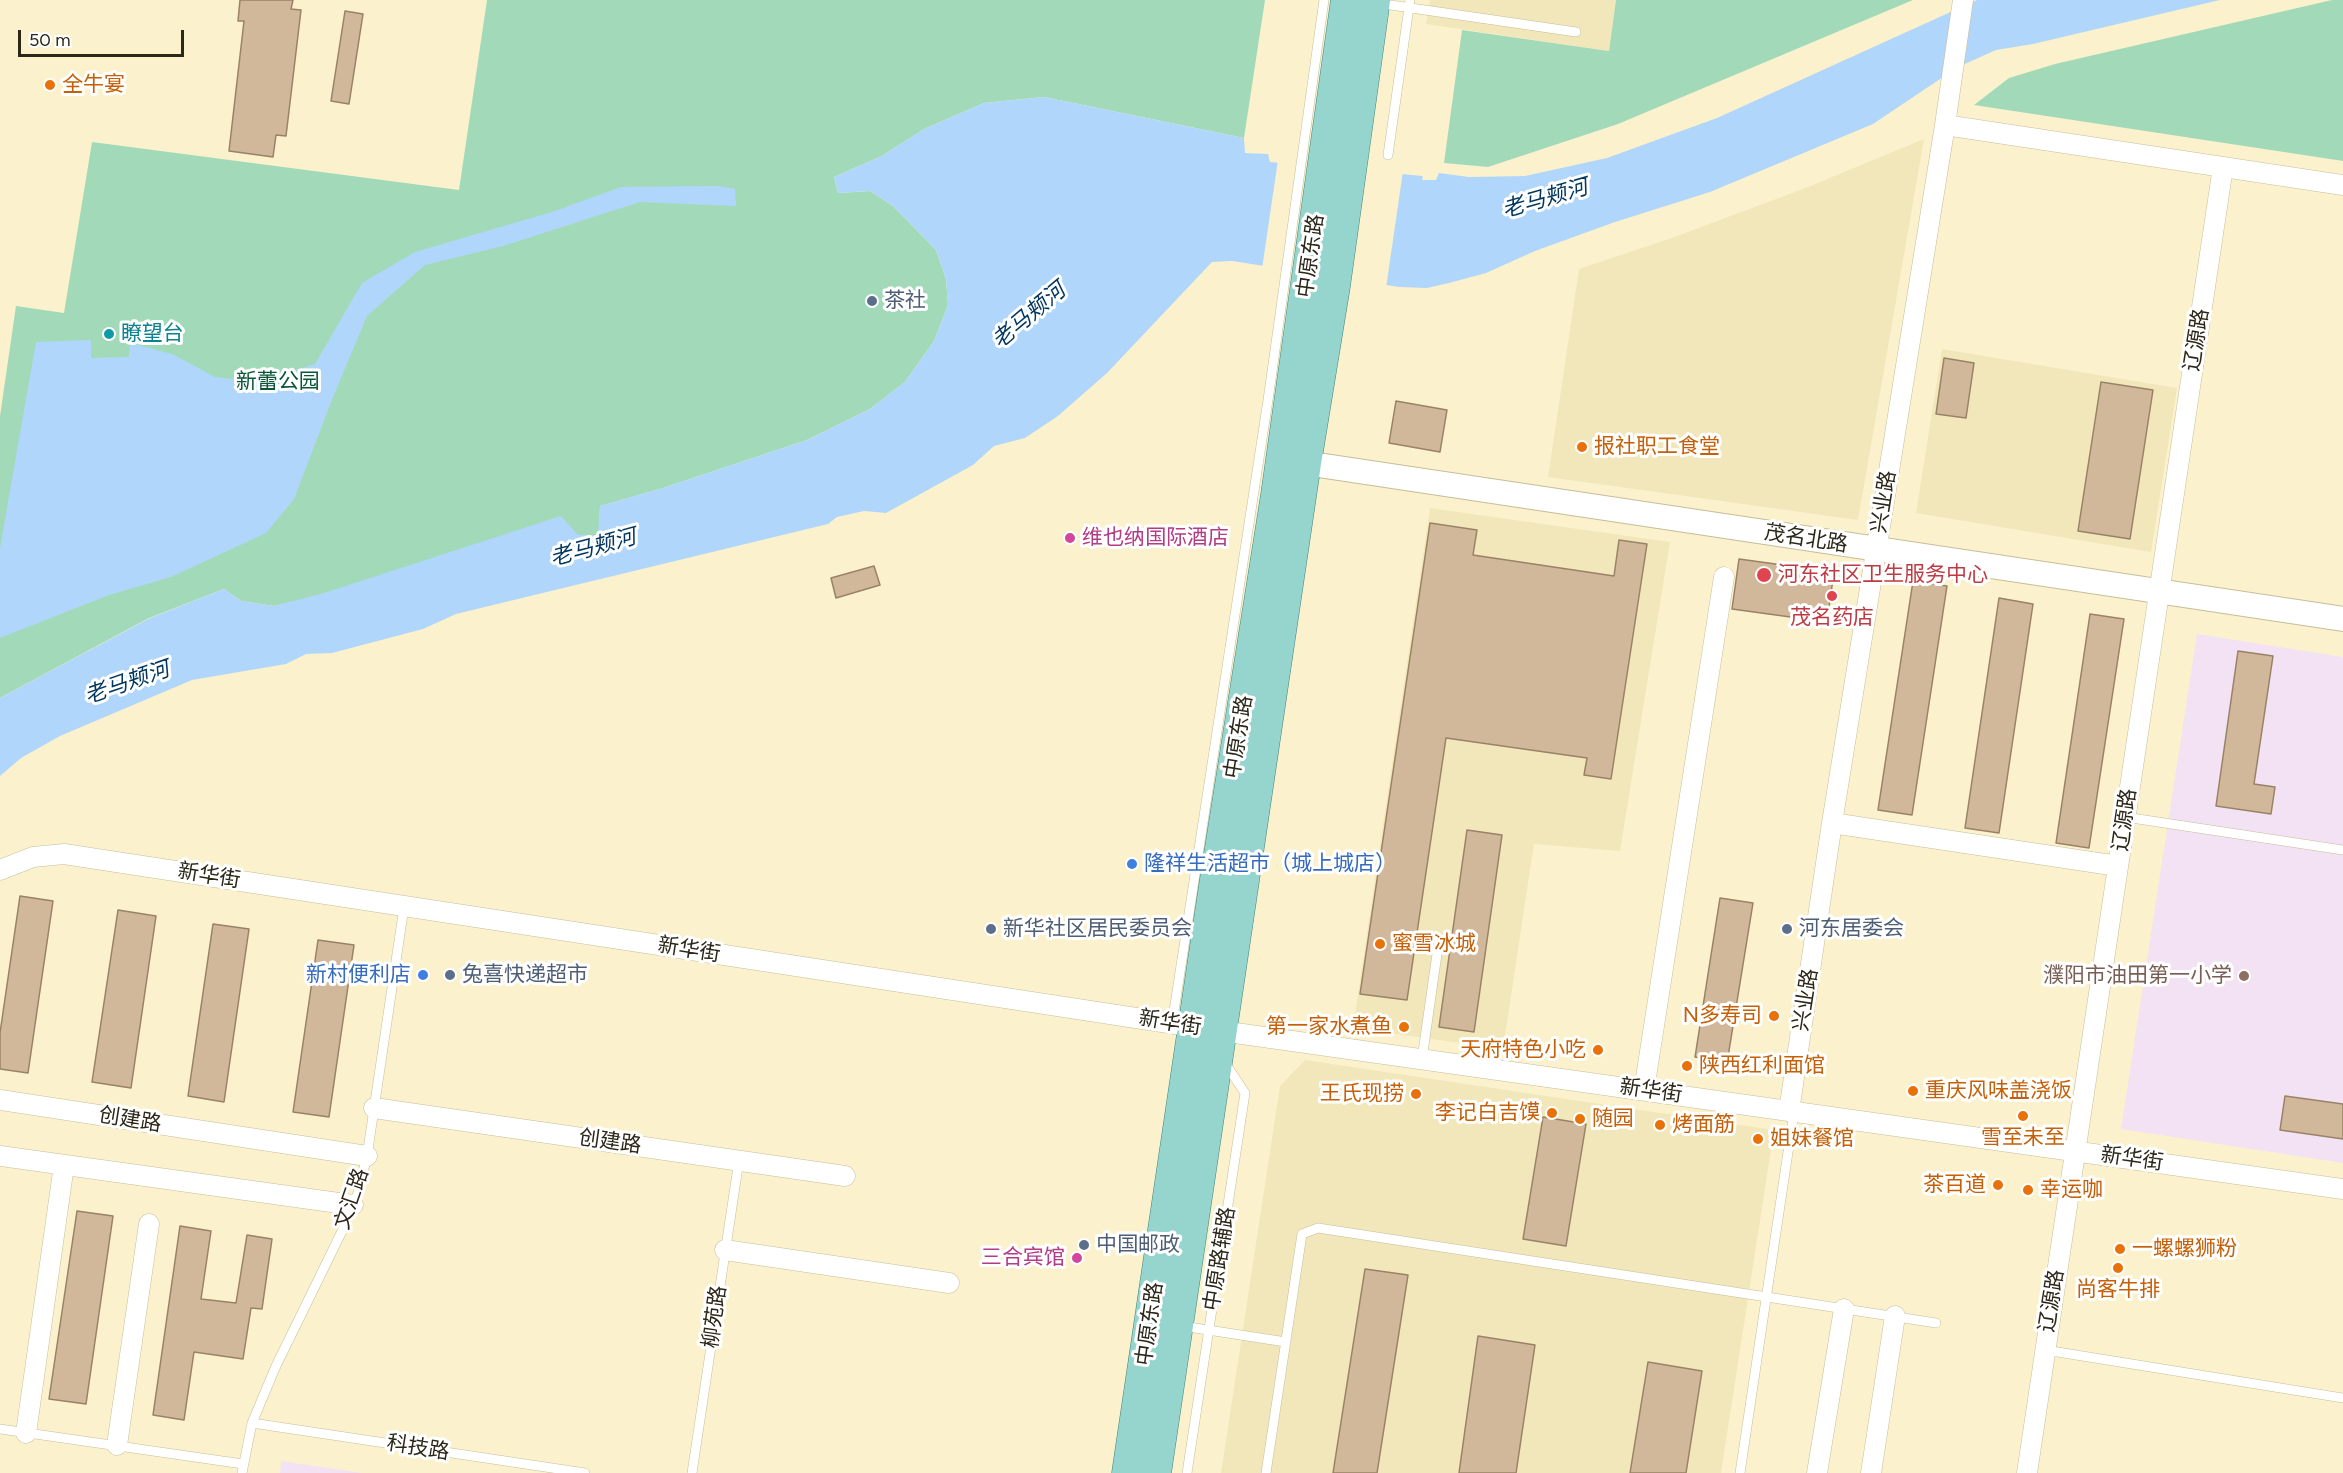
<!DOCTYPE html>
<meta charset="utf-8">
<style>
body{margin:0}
#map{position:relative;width:2343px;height:1473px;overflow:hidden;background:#fbf2cd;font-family:Figtree,sans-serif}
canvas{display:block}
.scale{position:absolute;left:18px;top:30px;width:166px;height:27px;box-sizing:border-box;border:3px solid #2b281a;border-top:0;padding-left:8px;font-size:18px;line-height:21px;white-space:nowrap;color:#2b281a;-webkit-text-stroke:4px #fff;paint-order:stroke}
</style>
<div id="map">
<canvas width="2343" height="1473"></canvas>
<div class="scale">50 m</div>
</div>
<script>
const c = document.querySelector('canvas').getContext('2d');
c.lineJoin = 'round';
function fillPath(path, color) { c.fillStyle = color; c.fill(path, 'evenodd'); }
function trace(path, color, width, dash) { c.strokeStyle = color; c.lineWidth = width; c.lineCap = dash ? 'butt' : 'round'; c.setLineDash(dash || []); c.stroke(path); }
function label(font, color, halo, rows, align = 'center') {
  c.font = font + ' Figtree,"Noto Sans SC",sans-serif'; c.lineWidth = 6; c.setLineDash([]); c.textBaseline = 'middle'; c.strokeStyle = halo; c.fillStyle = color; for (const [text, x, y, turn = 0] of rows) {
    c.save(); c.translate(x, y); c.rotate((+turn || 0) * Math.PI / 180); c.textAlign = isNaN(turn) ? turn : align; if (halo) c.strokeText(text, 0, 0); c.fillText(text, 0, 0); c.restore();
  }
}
const built = new Path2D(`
 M1430,0H1616L1609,51L1426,24Z
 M1924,139L1858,520L1548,477L1579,269L1669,239L1803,189Z
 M1942,349L2177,388L2151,552L1916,513Z
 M1430,508L1670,542L1620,851L1534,844L1503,1049L1353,1028Z
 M1305,1060L1774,1130L1721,1473H1221L1280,1086Z`);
const education = new Path2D(`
 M2197,634L2343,657V1163L2121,1129Z
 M281,1461L362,1473H280Z`);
const green = new Path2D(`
 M487,0H1265L1244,138L1044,97L984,103L924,129L882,156L834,177L838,193L870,191L893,206L936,250L946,279L948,305L934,341L905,382L870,409L807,440L663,488L600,506L599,535H578L274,606L241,601L224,589L149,618L0,698V416L16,306L64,313L92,142L459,190Z
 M1616,0H1913L1618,124L1488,167L1444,163L1462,30L1609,51Z
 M2332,0H2343V161L1974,105L2009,78L2055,64Z`);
const water = new Path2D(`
 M1977,0H2220L2033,44L1996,50L1958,67L1873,124L1710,192L1615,222L1535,251L1486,273L1449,283L1427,288L1399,287L1232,261L1212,262L1107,373L1058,416L1025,438L994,446L973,465L886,513L864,511L837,517L828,524L456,614L423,629L332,653L306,654L286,664L192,680L60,736L21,758L0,776V698L150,618L224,589L241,601L274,606L324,593L561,516L578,535H598L600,506L663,488L807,440L870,409L905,382L934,341L948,305L946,279L936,250L893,206L870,191L838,193L834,177L882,156L924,129L984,103L1044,97L1244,138L1245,153L1268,154L1270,162L1423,176L1422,180H1436L1439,173L1469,177L1525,176L1607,158L1717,118Z
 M718,186L735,189L736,206L640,202L503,246L425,265L367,316L333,397L294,499L266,533L171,577L109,595L0,638V548L36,342L91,340V358L129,357L130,343L172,354L215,377L259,382L315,364L362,283L415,252L552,212L621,187Z`);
const pier = new Path2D(`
 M1278,160L1403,171L1386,288L1262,269Z`);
const building = new Path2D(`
 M240,0H293L291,9L301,10L286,136L276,135L273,157L229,151L244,21H238Z
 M345,11L363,14L349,104L331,101Z
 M1944,358L1974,363L1966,418L1936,414Z
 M2101,382L2153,390L2130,539L2078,531Z
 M1396,401L1447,410L1440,452L1389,443Z
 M1430,523L1477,530L1473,555L1614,576L1619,540L1647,544L1611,779L1584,775L1587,758L1446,738L1407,1000L1360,994Z
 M1739,559L1834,572L1827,622L1732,609Z
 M874,566L880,585L836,598L831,578Z
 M1913,581L1947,586L1912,815L1878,810Z
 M1999,598L2033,604L1999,833L1965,828Z
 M2090,614L2124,619L2089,848L2056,843Z
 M2238,651L2273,656L2254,784L2275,787L2271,814L2216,806Z
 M1467,830L1502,835L1474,1032L1439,1027Z
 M20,896L53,901L28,1073L0,1069V1033Z
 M1720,898L1753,903L1727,1063L1695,1057Z
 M118,910L156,916L131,1088L92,1082Z
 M213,924L249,929L224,1102L188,1096Z
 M318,940L354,945L329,1117L293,1112Z
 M2285,1096L2343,1104V1139L2280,1130Z
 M1543,1117L1586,1124L1566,1246L1523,1239Z
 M77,1211L113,1216L86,1404L49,1399Z
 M180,1226L211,1231L201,1299L236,1303L247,1235L272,1239L262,1309L251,1308L243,1359L194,1352L184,1420L153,1415Z
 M1365,1269L1408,1275L1377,1473H1333Z
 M1478,1336L1535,1345L1516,1473H1459Z
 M1648,1362L1702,1371L1686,1473H1630Z`);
const service = new Path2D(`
 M1377,3L1576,32
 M1388,155L1410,0
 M2125,817L2343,850
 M1172,1024L1268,400L1324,0
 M1422,1059L1439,940
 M1182,1326L1286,1342
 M2045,1350L2343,1398
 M252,1423L585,1473
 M0,1429L243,1464
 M242,1473L252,1423L276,1366L344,1227L358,1193L367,1156L404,907
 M692,1473L739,1160
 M1187,1473L1245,1093L1225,1063
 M1266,1473L1302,1234L1318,1228L1936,1323
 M1740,1473L1794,1112`);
const minor = new Path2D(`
 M1945,125L2343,185
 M1832,823L2118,866
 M0,870L33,857L64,854L1221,1031L2343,1189
 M1644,1090L1724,577
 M0,1100L367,1156
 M374,1108L845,1176
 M1789,1111L1832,823L1945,125L1963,0
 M0,1156L353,1205
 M725,1250L949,1283
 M26,1433L64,1165
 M117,1445L149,1224
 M1817,1473L1844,1309
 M1871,1473L1895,1316
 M2027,1473L2223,167`);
const tertiary = new Path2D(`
 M1305,463L2343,619`);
const primary = new Path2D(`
 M1128,1473L1215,886L1277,495L1347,0
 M1155,1473L1305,463L1334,286L1374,0`);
const markers = [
 [50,85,6,"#e8710a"],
 [872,301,6,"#5c6f8a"],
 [109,334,6,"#0f9aa8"],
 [1582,447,6,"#e8710a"],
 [1070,538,6,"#d1479c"],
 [1764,575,8,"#e0444e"],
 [1832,596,6,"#e0444e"],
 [1132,864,6,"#3f7fe0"],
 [991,929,6,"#5c6f8a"],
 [1787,929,6,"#5c6f8a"],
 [1380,944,6,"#e8710a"],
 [423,975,6,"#3f7fe0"],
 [450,975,6,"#5c6f8a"],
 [2244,976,6,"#8d6e63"],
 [1774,1016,6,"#e8710a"],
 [1404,1027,6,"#e8710a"],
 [1598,1050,6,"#e8710a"],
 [1687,1066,6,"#e8710a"],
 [1913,1091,6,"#e8710a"],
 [1416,1094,6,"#e8710a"],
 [1552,1113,6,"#e8710a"],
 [2023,1116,6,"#e8710a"],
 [1580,1119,6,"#e8710a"],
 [1660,1125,6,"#e8710a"],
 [1758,1139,6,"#e8710a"],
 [1998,1185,6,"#e8710a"],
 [2028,1190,6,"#e8710a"],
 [1084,1245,6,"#5c6f8a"],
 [2120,1249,6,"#e8710a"],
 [1077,1258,6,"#d1479c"],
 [2118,1268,6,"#e8710a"]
];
const foodNames = [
 ["全牛宴",62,85],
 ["报社职工食堂",1594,447],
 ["蜜雪冰城",1392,944],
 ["N多寿司",1762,1016,"right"],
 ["第一家水煮鱼",1392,1027,"right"],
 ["天府特色小吃",1586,1050,"right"],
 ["陕西红利面馆",1699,1066],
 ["重庆风味盖浇饭",1925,1091],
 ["王氏现捞",1404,1094,"right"],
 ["李记白吉馍",1540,1113,"right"],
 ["随园",1592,1119],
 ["烤面筋",1672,1125],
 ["雪至未至",2023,1138,"center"],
 ["姐妹餐馆",1770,1139],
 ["茶百道",1986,1185,"right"],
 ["幸运咖",2040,1190],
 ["一螺螺狮粉",2132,1249],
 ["尚客牛排",2118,1290,"center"]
];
const streetNames = [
 ["中原东路",1311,256,-82],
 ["辽源路",2197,340,-81],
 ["兴业路",1884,502,-81],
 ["茂名北路",1806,539,9],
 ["中原东路",1239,737,-81],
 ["辽源路",2125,820,-82],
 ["新华街",209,876,9],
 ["新华街",689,950,9],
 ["兴业路",1806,1000,-81],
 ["新华街",1170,1023,9],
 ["新华街",1651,1091,8],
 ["创建路",130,1120,9],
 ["创建路",610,1142,8],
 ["新华街",2132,1159,8],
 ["文汇路",352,1199,-71],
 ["中原路辅路",1220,1259,-81],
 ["辽源路",2052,1301,-81],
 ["柳苑路",715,1317,-82],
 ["中原东路",1150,1324,-82],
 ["科技路",418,1448,9]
];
const serviceNames = [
 ["茶社",884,301],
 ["新华社区居民委员会",1003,929],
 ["河东居委会",1799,929],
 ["兔喜快递超市",462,975],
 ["中国邮政",1096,1245]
];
const cultureNames = [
 ["瞭望台",121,334]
];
const parkNames = [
 ["新蕾公园",278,382]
];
const hotelNames = [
 ["维也纳国际酒店",1082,538],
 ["三合宾馆",1065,1258,"right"]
];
const healthNames = [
 ["河东社区卫生服务中心",1778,575],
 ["茂名药店",1832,618,"center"]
];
const shopNames = [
 ["隆祥生活超市（城上城店）",1144,864],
 ["新村便利店",411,975,"right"]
];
const educationNames = [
 ["濮阳市油田第一小学",2232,976]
];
const waterNames = [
 ["老马颊河",1545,199,-16],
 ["老马颊河",1029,316,-40],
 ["老马颊河",593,548,-15],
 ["老马颊河",127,683,-19]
];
fillPath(built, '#f1e7bb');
fillPath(education, '#f2e2f4');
fillPath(green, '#a2dab9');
fillPath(water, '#b1d6fb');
fillPath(pier, '#fbf2cd');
fillPath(building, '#d1b89a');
trace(building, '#998266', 1.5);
trace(service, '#c6bd99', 10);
trace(minor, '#c6bd99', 21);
trace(tertiary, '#c6bd99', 26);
trace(primary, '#42867a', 33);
trace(service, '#fff', 9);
trace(minor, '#fff', 20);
trace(tertiary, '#fff', 24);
trace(primary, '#95d5ce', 32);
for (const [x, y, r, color] of markers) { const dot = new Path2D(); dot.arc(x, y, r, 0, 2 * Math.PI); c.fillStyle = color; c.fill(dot); trace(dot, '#fff', 2); }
label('21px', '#c56008', '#fff', foodNames, 'left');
label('21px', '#2b281a', '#fff', streetNames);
label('21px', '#4e5e75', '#fff', serviceNames, 'left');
label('21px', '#0d838f', '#fff', cultureNames, 'left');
label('21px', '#0a5636', '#fff', parkNames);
label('21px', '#b23c85', '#fff', hotelNames, 'left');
label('21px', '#be3a42', '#fff', healthNames, 'left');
label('21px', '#366cbe', '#fff', shopNames, 'left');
label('21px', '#785e54', '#fff', educationNames, 'right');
label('italic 22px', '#01365f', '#fff', waterNames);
</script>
